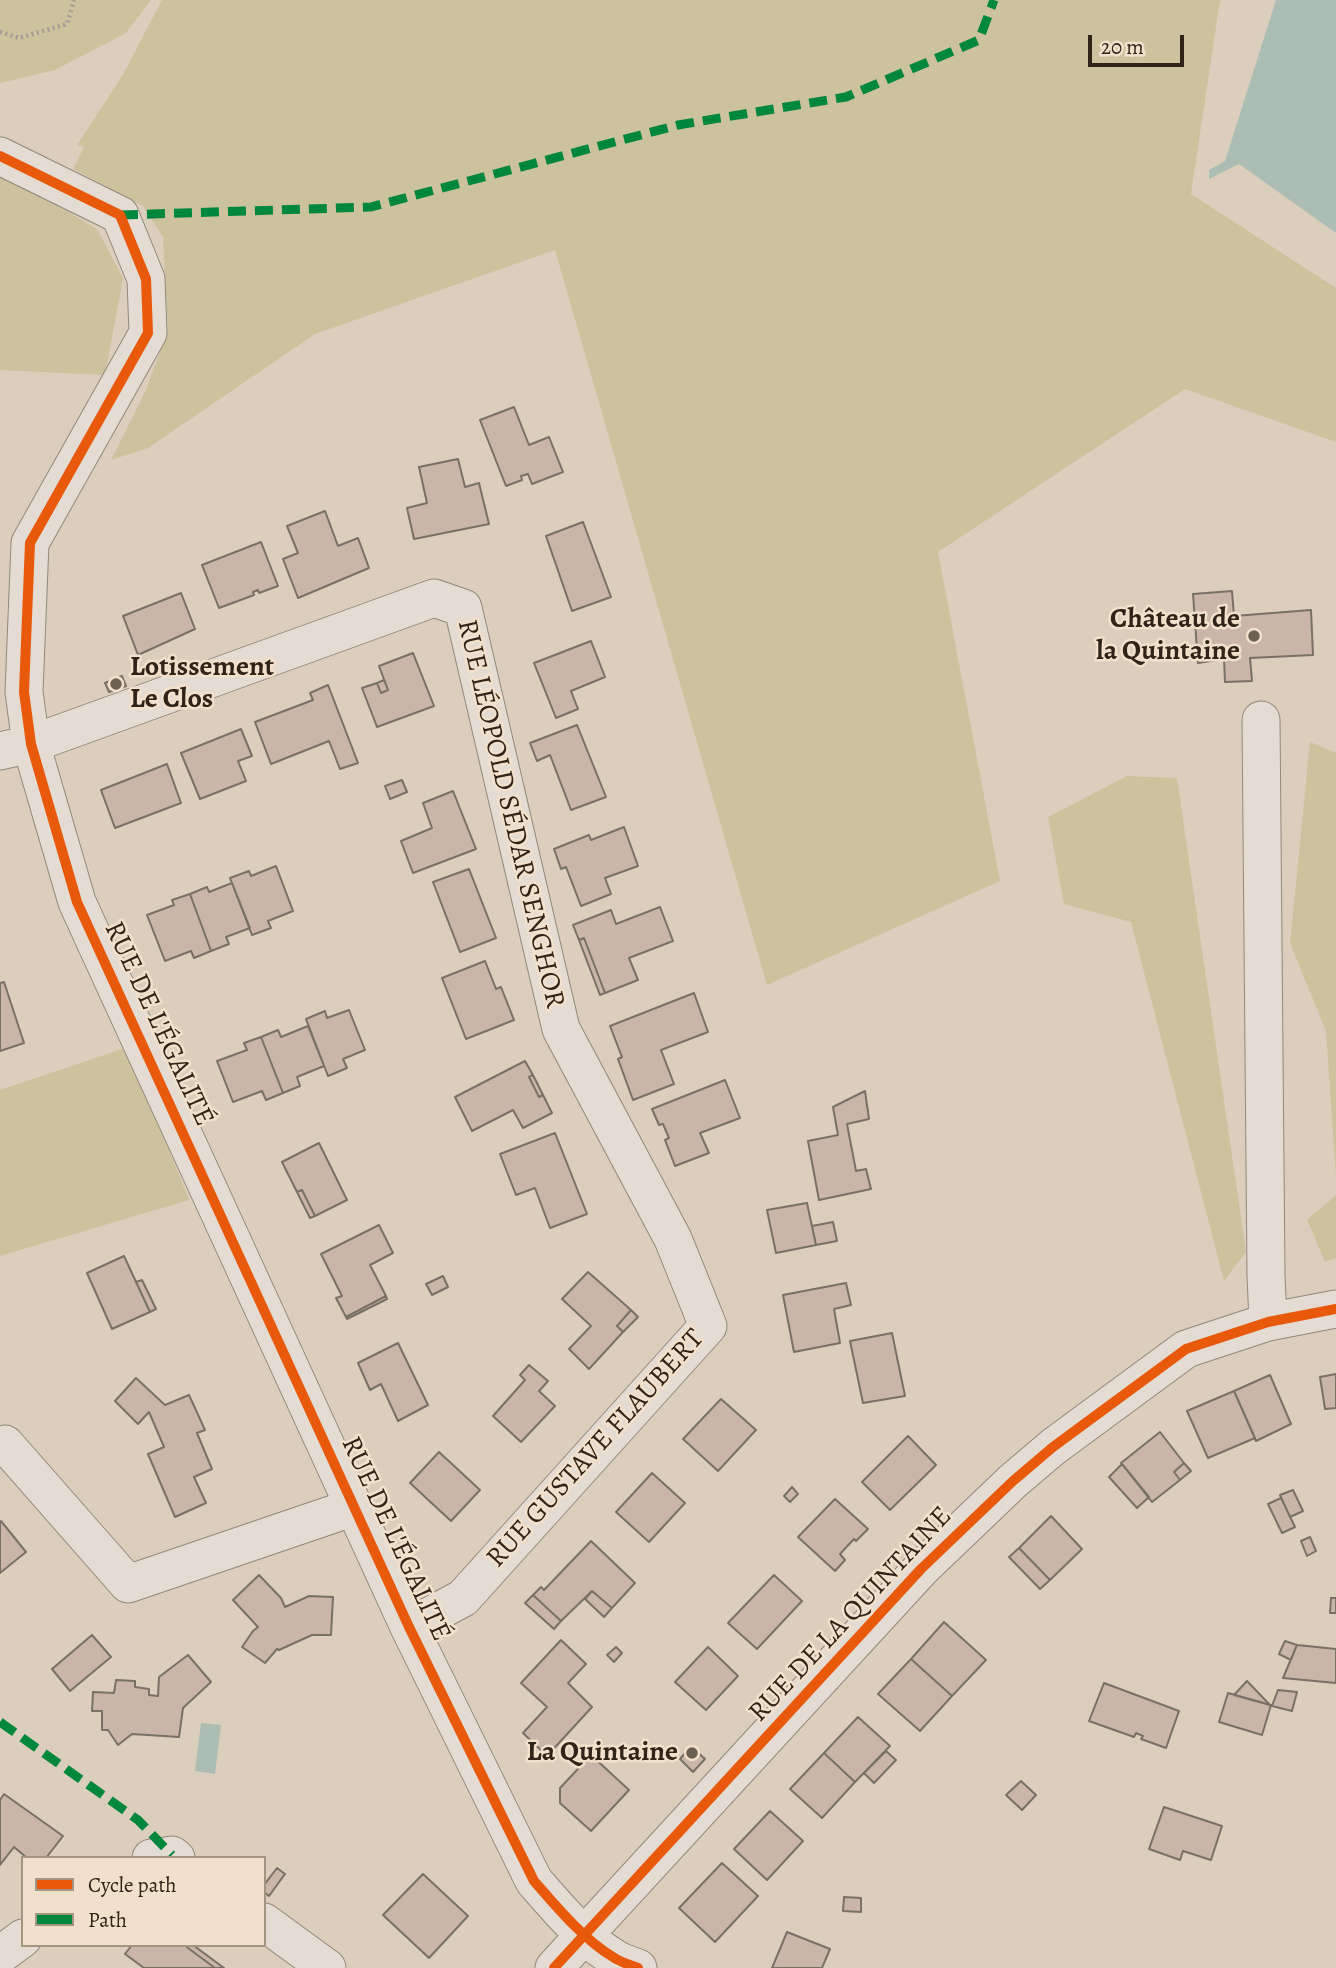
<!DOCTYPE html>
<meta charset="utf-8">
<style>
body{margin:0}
#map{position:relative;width:1336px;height:1968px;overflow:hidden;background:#dccebc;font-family:Alegreya,serif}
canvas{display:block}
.legend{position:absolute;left:21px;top:1856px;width:245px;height:91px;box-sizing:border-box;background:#f1e0cb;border:2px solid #a49583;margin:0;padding:9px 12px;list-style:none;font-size:21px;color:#302418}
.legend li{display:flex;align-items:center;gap:14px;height:35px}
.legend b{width:35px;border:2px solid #a49583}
.scale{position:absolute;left:1088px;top:35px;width:96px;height:32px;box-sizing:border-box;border:4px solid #302418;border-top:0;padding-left:9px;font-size:21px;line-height:24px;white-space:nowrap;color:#302418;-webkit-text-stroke:5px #f1e0cb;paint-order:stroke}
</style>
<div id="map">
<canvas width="1336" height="1968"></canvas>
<ul class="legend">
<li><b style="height:9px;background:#e8590c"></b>Cycle path</li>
<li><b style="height:9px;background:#00873e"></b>Path</li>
</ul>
<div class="scale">20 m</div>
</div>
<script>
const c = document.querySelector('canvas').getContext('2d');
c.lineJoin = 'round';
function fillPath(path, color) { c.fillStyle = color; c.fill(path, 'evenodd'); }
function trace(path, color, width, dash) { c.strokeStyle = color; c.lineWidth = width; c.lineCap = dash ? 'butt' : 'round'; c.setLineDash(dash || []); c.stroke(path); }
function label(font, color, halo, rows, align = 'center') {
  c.font = font + ' Alegreya,serif'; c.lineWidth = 5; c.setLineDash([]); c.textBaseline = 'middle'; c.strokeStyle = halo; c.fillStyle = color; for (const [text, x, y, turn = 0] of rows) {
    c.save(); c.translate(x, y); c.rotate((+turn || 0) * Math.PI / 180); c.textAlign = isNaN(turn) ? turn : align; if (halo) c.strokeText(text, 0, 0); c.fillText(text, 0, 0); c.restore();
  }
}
const green = new Path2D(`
 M0,0H151L126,33L55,70L0,83Z
 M162,0H1220L1191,194L1336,288V442L1185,389L938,552L1000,881L767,985L555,250L315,334L148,448L111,460L145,392L168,331L163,237L143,206L73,169L84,147L77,145L121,78Z
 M0,171L97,229L123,278L105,375L0,370Z
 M1310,742L1336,753V1177L1326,1031L1290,943Z
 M1127,776L1177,778L1246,1252L1224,1281L1131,922L1064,904L1048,817Z
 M128,1047L189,1200L0,1256V1090Z
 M1336,1195V1258L1325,1262L1307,1220Z`);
const water = new Path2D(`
 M1276,0H1336V233L1239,164L1209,179V170L1225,161Z
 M201,1723L221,1725L215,1774L195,1771Z`);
const building = new Path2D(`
 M514,407L529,445L549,437L563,472L532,484L528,474L521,476L522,480L506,486L480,420Z
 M458,459L465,487L479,483L489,524L414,539L407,508L427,503L419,467Z
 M325,511L338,546L358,538L369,568L298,598L283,559L298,553L287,526Z
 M583,522L611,597L572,611L546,536Z
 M261,542L278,586L259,593L258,590L253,592L254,595L219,608L202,565Z
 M1232,591L1234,616L1311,610L1313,655L1250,658L1252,681L1225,682L1224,659L1198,663L1193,594Z
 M181,593L195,629L138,655L123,616Z
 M591,641L605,677L571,691L578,709L556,718L534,663Z
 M413,653L434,706L377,727L362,688L377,683L381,693L388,690L379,666Z
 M122,676L126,686L109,692L105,683Z
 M384,680L388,690L381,693L377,683Z
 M328,685L358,763L340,769L329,741L271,764L255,722L313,700L310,693Z
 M577,725L606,797L571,810L550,755L537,761L530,743Z
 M241,729L252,756L238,761L246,781L200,799L181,753Z
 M167,764L181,803L115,828L101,790Z
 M402,780L407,792L390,799L385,786Z
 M453,791L476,849L413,873L401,841L432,828L423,803Z
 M624,827L638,866L605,878L611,894L581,906L566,867L561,869L554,849L589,835L591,840Z
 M276,866L293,911L268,921L271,928L252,935L230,878L249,871L251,876Z
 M469,869L496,938L460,952L433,882Z
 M232,883L250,928L226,937L229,944L211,951L190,894L207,887L209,892Z
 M190,894L211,951L194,958L191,951L165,961L147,915L174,905L172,900Z
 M660,907L673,941L629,958L638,980L605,993L584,938L579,940L573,925L611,910L616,924Z
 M584,938L605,993L600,995L579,940Z
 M485,961L496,989L501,987L514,1020L466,1039L442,978Z
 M4,982L24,1043L0,1051V983Z
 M694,993L708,1032L661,1050L674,1084L633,1100L618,1059L622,1057L610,1026Z
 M349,1010L365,1050L343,1059L347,1068L328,1076L306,1019L325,1011L327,1018Z
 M308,1026L324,1066L297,1077L300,1086L283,1093L261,1037L278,1030L281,1037Z
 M261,1037L283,1093L266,1100L262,1091L233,1102L217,1061L247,1050L244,1043Z
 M525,1061L533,1075L529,1077L539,1097L543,1095L552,1113L523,1128L513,1110L472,1131L455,1097Z
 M533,1075L543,1095L539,1097L529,1077Z
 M725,1080L740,1118L700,1133L709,1153L675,1166L665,1140L669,1138L663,1124L659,1125L652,1109Z
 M865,1091L869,1119L847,1124L856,1171L866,1169L871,1189L819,1200L808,1141L838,1135L833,1107Z
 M555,1133L587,1214L550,1228L535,1188L516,1195L500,1154Z
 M319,1143L347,1200L315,1216L302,1190L297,1192L282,1162Z
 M302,1190L315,1216L310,1218L297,1192Z
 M807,1203L816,1245L776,1253L767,1210Z
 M833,1222L837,1241L816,1245L812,1226Z
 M379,1225L393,1253L370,1265L386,1296L346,1317L336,1298L342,1296L321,1254Z
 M124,1256L150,1312L112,1329L87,1273Z
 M588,1272L631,1310L617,1326L623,1332L589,1369L569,1349L591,1326L562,1299Z
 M443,1276L448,1287L432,1295L426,1284Z
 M142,1280L156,1309L150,1312L136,1282Z
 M846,1283L851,1305L834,1309L840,1343L794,1352L783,1295Z
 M386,1296L387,1299L347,1319L346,1317Z
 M631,1310L638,1317L623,1332L617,1326Z
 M892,1333L905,1396L863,1403L850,1341Z
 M398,1343L428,1405L398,1421L381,1384L370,1390L358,1363Z
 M529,1365L548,1381L539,1391L555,1406L521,1442L493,1416L525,1380L520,1375Z
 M1336,1374V1408L1325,1409L1320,1377Z
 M1270,1375L1291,1424L1256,1441L1234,1391Z
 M136,1378L165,1405L189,1395L205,1430L197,1433L212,1469L194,1477L206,1503L175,1517L148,1454L164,1447L149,1412L138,1424L115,1401Z
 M1234,1391L1255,1438L1208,1458L1187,1411Z
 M721,1399L756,1430L718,1471L683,1439Z
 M1160,1432L1184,1463L1174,1472L1180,1480L1152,1502L1121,1463Z
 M908,1436L936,1465L890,1510L862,1482Z
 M439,1452L480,1490L451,1521L410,1483Z
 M1184,1463L1191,1471L1180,1480L1174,1472Z
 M1122,1464L1149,1497L1137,1508L1109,1477Z
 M652,1473L685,1503L649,1542L616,1512Z
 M792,1487L798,1494L790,1502L784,1496Z
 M1293,1490L1303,1511L1290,1517L1280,1495Z
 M1281,1498L1295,1527L1282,1533L1268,1504Z
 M835,1499L868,1529L856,1541L854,1539L840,1554L845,1560L835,1571L798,1537Z
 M1051,1516L1082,1549L1050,1580L1019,1548Z
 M1,1521L26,1552L0,1573V1522Z
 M1310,1537L1316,1551L1307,1556L1301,1541Z
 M591,1541L635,1583L612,1608L592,1591L561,1621L533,1595L541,1587L544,1590Z
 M1019,1548L1050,1580L1040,1589L1009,1557Z
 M259,1575L281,1598L285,1607L309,1596L333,1597L331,1635H312L279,1650L277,1649L265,1663L242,1647L253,1631L258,1627L233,1600Z
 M774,1575L802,1601L757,1649L728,1623Z
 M592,1591L612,1608L604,1617L585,1599Z
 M533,1595L561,1621L554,1629L525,1603Z
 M1331,1598H1336V1613H1330Z
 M944,1622L986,1660L952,1696L911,1659Z
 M92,1635L111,1657L70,1691L52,1669Z
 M561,1640L586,1664L568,1683L592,1707L547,1756L523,1733L547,1707L521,1683Z
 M1285,1641L1297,1645L1291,1660L1279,1654Z
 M1297,1645L1336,1649V1683L1283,1678Z
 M616,1647L622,1653L614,1662L607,1655Z
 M708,1647L738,1676L706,1710L675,1682Z
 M188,1655L211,1682L183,1708L179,1737L132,1734L118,1745L108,1730H102V1711H92L93,1692L114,1693L116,1680L135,1681V1687L149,1689V1695L158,1696L159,1677Z
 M911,1659L952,1696L920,1731L878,1694Z
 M1247,1681L1270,1705L1234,1695Z
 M1104,1683L1179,1711L1166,1748L1141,1739L1143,1736L1136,1733L1134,1737L1089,1721Z
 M1278,1690L1297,1692L1292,1711L1272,1706Z
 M1228,1693L1271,1705L1262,1735L1219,1722Z
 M858,1717L890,1746L855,1782L824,1753Z
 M691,1746L705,1759L693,1772L680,1759Z
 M886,1751L896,1760L874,1783L864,1773Z
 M824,1753L855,1782L822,1818L790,1789Z
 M591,1755L629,1790L591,1831L560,1803V1788Z
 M1021,1781L1036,1795L1022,1810L1006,1795Z
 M4,1794L63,1836L46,1858H27L14,1847L0,1865V1800Z
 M1164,1807L1222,1826L1211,1860L1183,1851L1180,1860L1149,1849Z
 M770,1811L803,1841L767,1880L734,1849Z
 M722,1863L758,1896L715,1942L679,1908Z
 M277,1868L285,1874L269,1896L264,1892V1885Z
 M423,1874L468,1916L429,1958L383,1915Z
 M844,1897L861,1898V1912L843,1911Z
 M787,1932L830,1949L822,1968H772Z
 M132,1945H184L215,1968H144L125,1954Z
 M184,1945H193L224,1968H215Z`);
const path = new Path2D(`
 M0,32L19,38L67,24L74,0`);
const minor = new Path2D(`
 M0,156L120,215L146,279L148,333L30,543L24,692L31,744L77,902L409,1627L534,1881C555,1905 585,1941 613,1957C620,1962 630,1965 638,1968
 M1261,720L1266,1275L1268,1322
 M0,751L31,744L434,598L463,608L561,1029L673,1239L708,1326L463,1598L409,1627
 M5,1444L128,1584L354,1507
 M151,1858L172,1855L176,1858
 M264,1922L327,1968
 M0,1955L23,1938
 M554,1968L921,1569L1013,1481L1053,1447L1186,1349L1268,1322L1336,1309`);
const quiet = new Path2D(`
 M120,215L371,207L678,125L846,97L979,40L994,0
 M0,1722L138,1820L172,1855`);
const cycleway = new Path2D(`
 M0,156L120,215L146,279L148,333L30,543L24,692L31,744L77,902L409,1627L534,1881C555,1905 585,1941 613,1957C620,1962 630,1965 638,1968
 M554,1968L921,1569L1013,1481L1053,1447L1186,1349L1268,1322L1336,1309`);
const markers = [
 [1254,636,7,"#6c6051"],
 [116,684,7,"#6c6051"],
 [692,1753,7,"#6c6051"]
];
const poiNames = [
 ["Château de",1240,620],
 ["la Quintaine",1240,652],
 ["Lotissement",130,668,"left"],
 ["Le Clos",130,700,"left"],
 ["La Quintaine",678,1753]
];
const streetNames = [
 ["RUE LÉOPOLD SÉDAR SENGHOR",510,814,77],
 ["RUE DE L'ÉGALITÉ",158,1024,65],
 ["RUE GUSTAVE FLAUBERT",596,1449,-48],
 ["RUE DE L'ÉGALITÉ",395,1539,65],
 ["RUE DE LA QUINTAINE",851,1615,-47]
];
fillPath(green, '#ccc29e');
fillPath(water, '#acbdb4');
fillPath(building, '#c9b6a9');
trace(building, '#797066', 2);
trace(minor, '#91887c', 39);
trace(path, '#a39d95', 4.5, [2, 3.5]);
trace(minor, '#e4dcd3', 37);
trace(quiet, '#00873e', 9, [18, 9]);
trace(cycleway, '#e8590c', 10);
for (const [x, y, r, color] of markers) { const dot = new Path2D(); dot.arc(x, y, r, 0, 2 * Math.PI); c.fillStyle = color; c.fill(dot); trace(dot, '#f1e0cb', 2.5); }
label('bold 28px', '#302418', '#f1e0cb', poiNames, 'right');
label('28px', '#302418', '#f1e0cb', streetNames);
</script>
